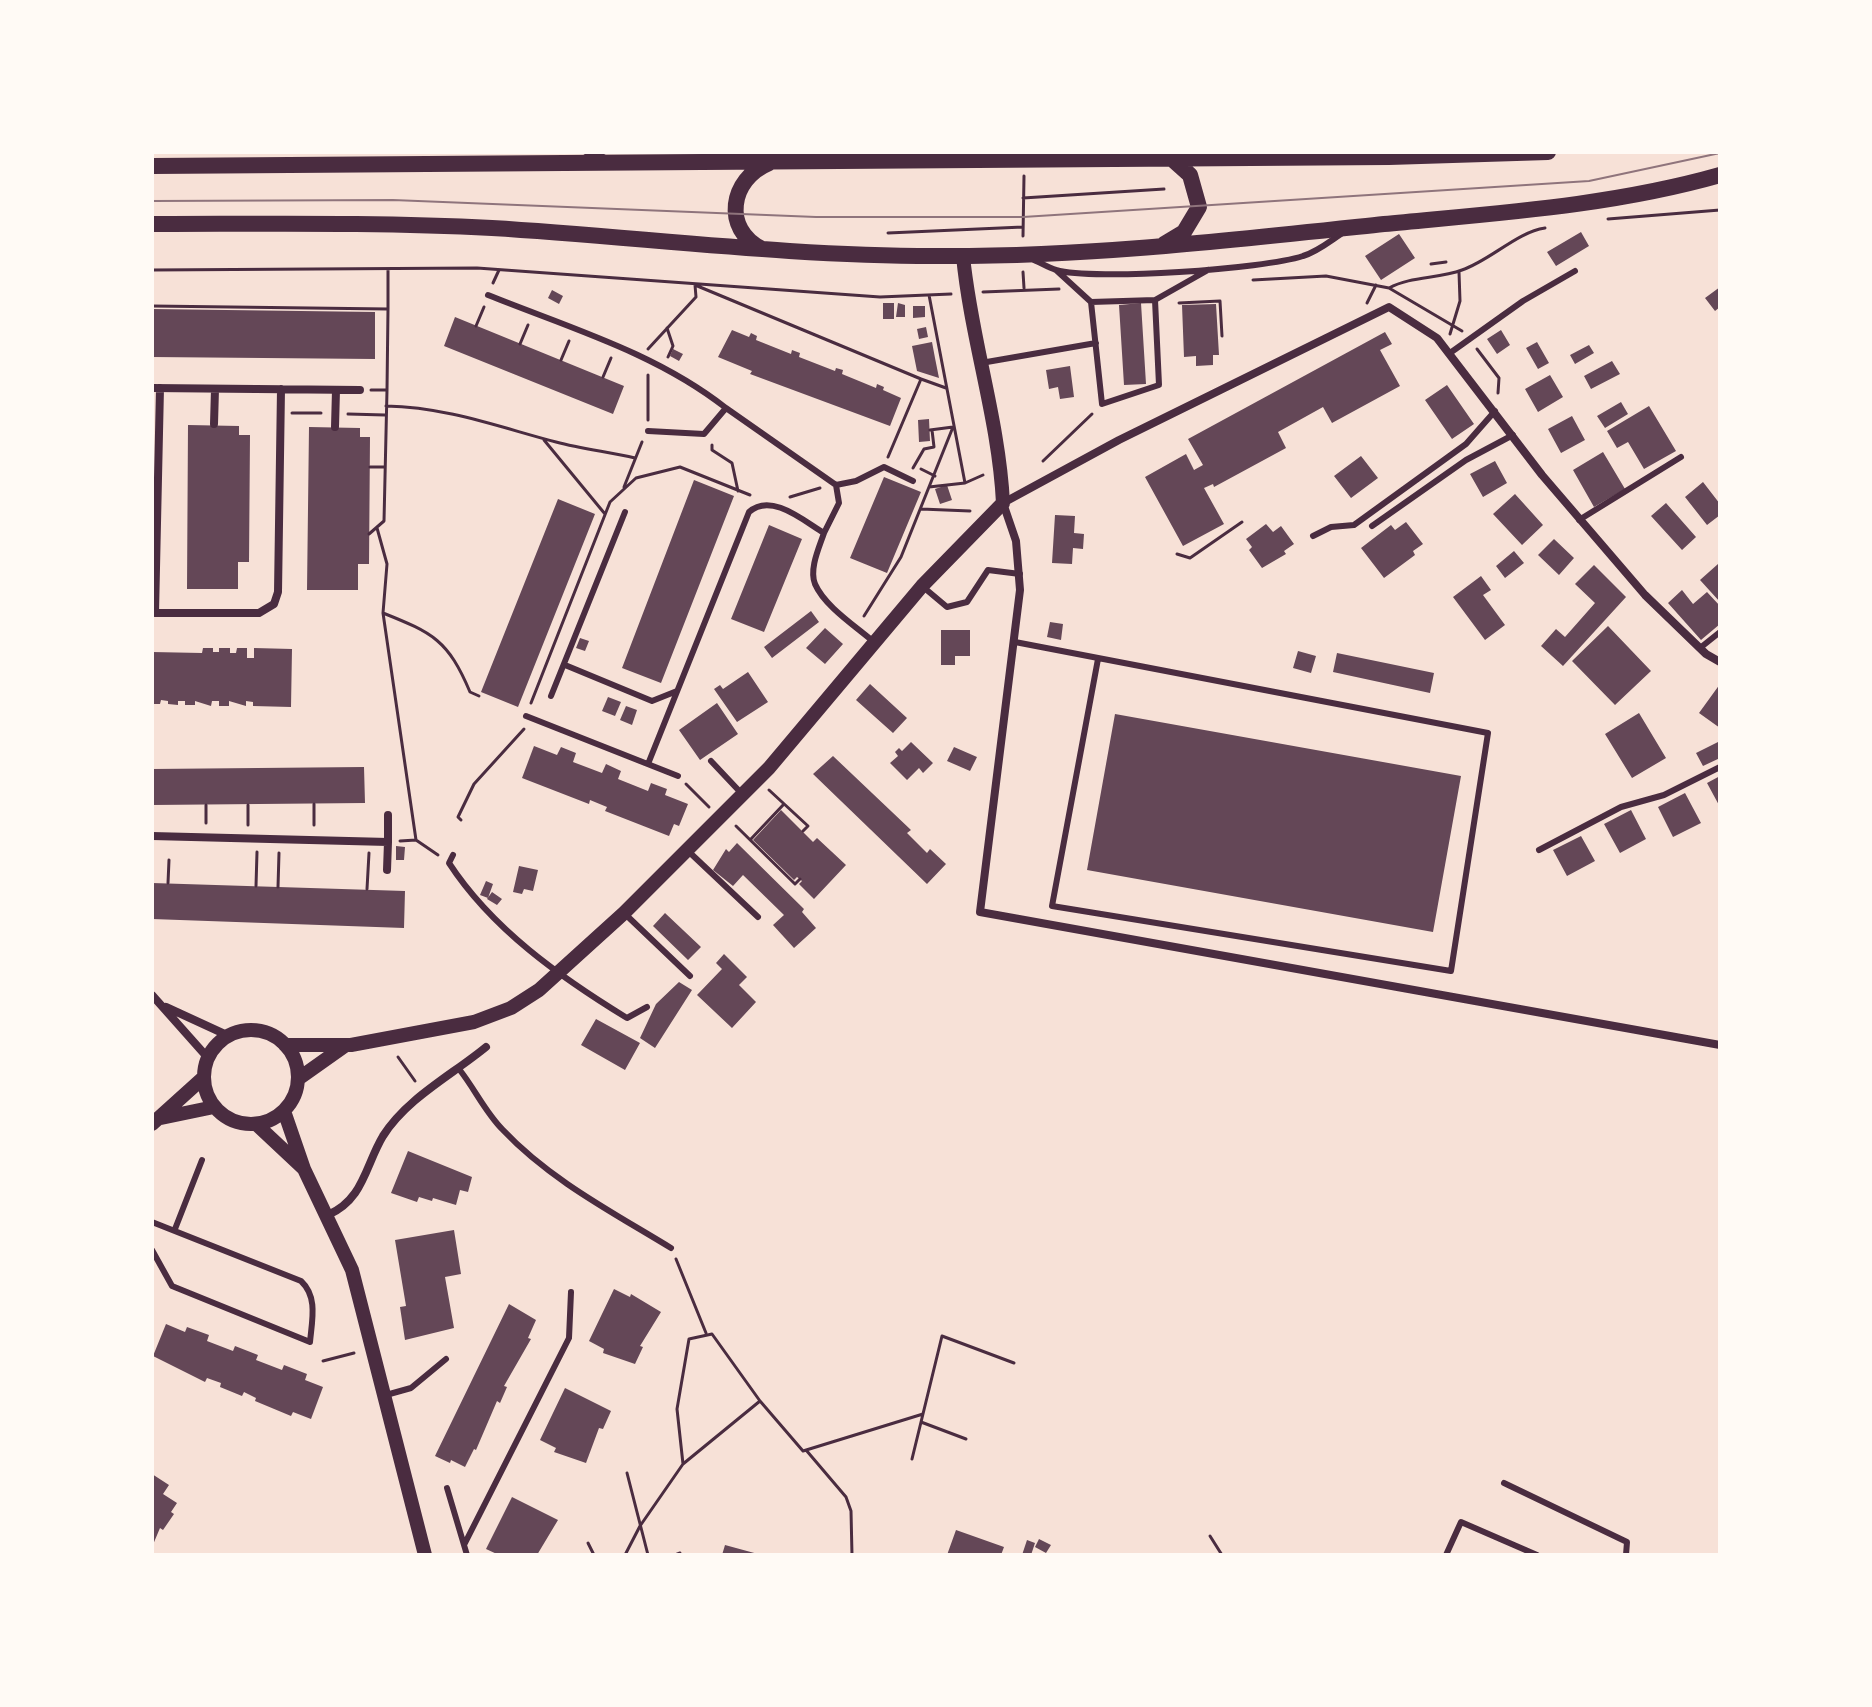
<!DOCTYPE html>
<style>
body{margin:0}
#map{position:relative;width:1872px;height:1707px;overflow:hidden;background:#f7e1d7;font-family:"DejaVu Sans",sans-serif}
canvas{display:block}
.frame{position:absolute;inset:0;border:154px solid #fffaf5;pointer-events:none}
</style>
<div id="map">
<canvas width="1872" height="1707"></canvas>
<div class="frame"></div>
</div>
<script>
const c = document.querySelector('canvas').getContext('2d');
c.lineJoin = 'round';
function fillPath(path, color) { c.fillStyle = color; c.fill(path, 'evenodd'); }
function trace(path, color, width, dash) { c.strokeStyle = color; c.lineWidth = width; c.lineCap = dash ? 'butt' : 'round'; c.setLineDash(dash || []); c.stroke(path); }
const building = new Path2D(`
 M1581,232L1589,246L1556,266L1547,252Z
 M1399,234L1415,258L1381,280L1365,256Z
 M1720,287V307L1715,311L1705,298Z
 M552,290L563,296L559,304L548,298Z
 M883,303H894V319H883Z
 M898,303L905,305V317H896Z
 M1141,303L1146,384L1124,385L1119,305Z
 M1216,304L1219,355H1213V365L1196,366V356L1184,357L1182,305Z
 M913,306H925V317L913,318Z
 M152,309L375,312V359L152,357Z
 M455,317L624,386L613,414L444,346Z
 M926,327L928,337L919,339L917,329Z
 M732,330L749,337L751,333L757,336L756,340L791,354L792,350L800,353L799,357L835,371L836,368L843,370L842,374L876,388L877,384L884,387L883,390L901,398L890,426L750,374L752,371L718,357Z
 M1501,330L1510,345L1497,354L1487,339Z
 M1385,332L1392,344L1380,350L1400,386L1332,423L1323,407L1278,432L1286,448L1214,487L1213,484L1204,488L1224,524L1183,546L1145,477L1186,454L1194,470L1203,465L1188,439Z
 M932,342L935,358L939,378L917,371L912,346Z
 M1537,342L1549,363L1538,369L1526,348Z
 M1589,345L1594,353L1575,364L1570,355Z
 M673,349L683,354L679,361L670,356Z
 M1612,361L1620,374L1591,389L1584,376Z
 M1070,366L1074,397L1060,399L1058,387L1049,389L1046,370Z
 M1550,375L1563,397L1538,412L1525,389Z
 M1447,385L1474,424L1452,439L1425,400Z
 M1621,402L1628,414L1605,428L1597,416Z
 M1649,406L1676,451L1644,469L1628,442L1617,448L1607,431Z
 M1572,416L1585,440L1561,453L1548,429Z
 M929,419L930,441L919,442L918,420Z
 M188,425L239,426V435H250L249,562H238V589H187Z
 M309,427L360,428V437H370L369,564H358V590H307Z
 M1603,452L1625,489L1594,507L1573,470Z
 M1361,456L1378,478L1351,498L1334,476Z
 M1495,461L1507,483L1483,497L1470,474Z
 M884,477L921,492L887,573L850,558Z
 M694,480L734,496L661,683L622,668Z
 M1703,482L1720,504V515L1707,525L1685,497Z
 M947,485L952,500L940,504L935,489Z
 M1515,494L1543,525L1522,545L1493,514Z
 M558,499L595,514L518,707L481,692Z
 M1666,503L1696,537L1682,550L1651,516Z
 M1055,515L1075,516L1074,533L1084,534L1083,549L1073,548L1072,564L1052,563Z
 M1406,522L1423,544L1413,551L1415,555L1384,578L1361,548L1391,525L1395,530Z
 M1266,524L1273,532L1281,526L1294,544L1284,551L1286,554L1262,568L1249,550L1252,547L1246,539Z
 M769,525L802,539L764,632L731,619Z
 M1554,539L1574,558L1559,575L1538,555Z
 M1514,551L1524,563L1505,578L1496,566Z
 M1718,564L1720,566V602L1700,580Z
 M1594,565L1626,597L1563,666L1541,646L1556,629L1565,637L1595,603L1575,584Z
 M1481,576L1491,590L1483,595L1505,625L1485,640L1453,597Z
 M1682,590L1693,604L1707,592L1720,606V624L1701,640L1668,603Z
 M811,611L819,622L772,658L764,647Z
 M1050,622L1063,624L1061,640L1047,637Z
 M1608,626L1651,671L1615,705L1572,661Z
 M825,628L843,644L825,664L806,648Z
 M941,630H970V656H955V665H941Z
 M580,638L589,641L585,651L576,648Z
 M203,648H213V652H219V648H230V653H236L237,648H247V658H254V648L292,649L291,707L253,706V702L246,701V706L229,701V706H219V701H212L211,706L195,701V705H185V701H178V705L168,704V701L161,700L160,704H152V652L202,653Z
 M1298,651L1316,656L1311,673L1293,668Z
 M1337,653L1434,673L1430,693L1333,672Z
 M748,672L768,702L737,722L714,689L720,685L723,689Z
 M870,684L907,718L893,733L856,700Z
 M1720,684V728L1699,713Z
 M608,697L621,702L615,716L602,711Z
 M717,703L738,734L700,760L679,730Z
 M626,706L637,710L632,725L620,720Z
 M1639,713L1666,758L1632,778L1605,734Z
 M1115,714L1461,776L1433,932L1087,870Z
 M1720,741V758L1703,766L1696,753Z
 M911,742L933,763L923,773L919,768L907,780L890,763L898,756L895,752L899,748L902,751Z
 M534,746L557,755L561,747L576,753L573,762L602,773L606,764L621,771L618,779L648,791L651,783L667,789L665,795L688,804L679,826L674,824L669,836L605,811L607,807L590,800L589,804L522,778Z
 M954,747L977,757L970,771L947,761Z
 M833,756L911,830L907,833L927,853L930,849L946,864L927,884L813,774Z
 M364,767L365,803L152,805V769Z
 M1720,776V807L1707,783Z
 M1685,793L1701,823L1673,837L1658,807Z
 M781,810L813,842L817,838L846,865L814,899L799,884L802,881L797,877L794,880L753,840Z
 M1631,810L1646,839L1620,853L1604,824Z
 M1581,836L1595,861L1567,876L1553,850Z
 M737,843L804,909L802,912L816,928L794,948L773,925L784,915L743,875L733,886L713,870L726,849L729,852Z
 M396,846L405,847L404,860H396Z
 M519,866L538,870L533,891L524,889L522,894L513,892Z
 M486,881L493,884L488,898L480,895Z
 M152,883L405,891L404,928L152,919Z
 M492,892L502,899L497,905L487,899Z
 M665,913L701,947L688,960L653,926Z
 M724,954L747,977L739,985L756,1002L732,1028L697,995L722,969L716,963Z
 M679,982L692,990L655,1048L640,1038L656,1004Z
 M596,1019L640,1043L625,1070L581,1045Z
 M408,1151L472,1177L468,1192L460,1190L456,1205L433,1198L432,1201L419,1197L417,1202L391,1193Z
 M454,1230L461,1274L445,1277L454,1328L405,1340L400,1307L406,1306L395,1240Z
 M614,1289L630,1297L631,1294L661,1312L640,1346L643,1347L635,1364L603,1353L604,1349L589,1341Z
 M509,1304L536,1320L528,1338L531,1339L504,1386L507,1387L500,1403L497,1401L476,1450L474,1449L465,1467L451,1460L450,1463L435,1456Z
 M166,1324L185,1332L187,1327L209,1335L207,1341L233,1351L235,1346L258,1355L256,1360L282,1370L284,1365L307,1374L305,1380L323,1387L311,1419L293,1412L291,1416L255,1401L256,1398L244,1392L242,1396L220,1387L221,1383L207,1378L205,1382L153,1356Z
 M565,1388L611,1411L603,1429L599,1428L586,1463L554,1452L556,1448L540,1440Z
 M152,1474L169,1485L163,1494L177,1503L171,1512L174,1514L163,1530L160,1528L152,1547Z
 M512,1497L558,1520L537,1555H499L486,1549Z
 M956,1530L1004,1547L1001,1555H947Z
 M1039,1539L1051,1545L1046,1553L1035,1547Z
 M1027,1540L1035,1543L1031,1555H1022Z
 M725,1545L758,1554V1555H722Z`);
const path = new Path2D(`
 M1023,198L1164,189
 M1608,219L1720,210
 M888,233L1023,227
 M1023,236L1024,176
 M1431,264L1446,262
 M388,269V309
 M152,270L477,268L880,297L951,294
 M1023,272L1024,288
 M1253,280L1326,276L1389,288C1411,276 1438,279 1462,270C1491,260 1517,232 1545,228
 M493,283L499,270
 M1389,288L1462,331
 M983,292L1059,289
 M929,295L965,483L983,475
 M1179,303L1220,301L1222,336
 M1367,303L1376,285
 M152,306L388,309L387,390H371
 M476,326L484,307
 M667,328L673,346L668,357
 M1450,334L1460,301L1459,272
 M520,344L528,325
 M648,349L696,297L695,285L921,379L888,457
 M1477,349L1499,378L1498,393
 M561,360L569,341
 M648,375V420
 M603,377L611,358
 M921,379L946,388
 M386,406C446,407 499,427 556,442C582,449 609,452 635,458
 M292,413H321
 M348,414L385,415
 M544,440L605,514
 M712,445V450L732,463L738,491
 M1043,461L1092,414
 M370,467H385
 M913,468L924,449L934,447L932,430
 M921,469L935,476
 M624,487L642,442
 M929,487L965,483
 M790,497L820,488
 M921,509L970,511
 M377,528L387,564L383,613C433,633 448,640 470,692L479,696
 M369,534L384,521L387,390
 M1177,554L1190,558L1242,522
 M383,613L416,840L438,855
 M864,616L901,557L953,427L930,430
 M531,703L610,502L636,478L680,467L750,495
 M686,784L709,807
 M769,790L808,826L803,831
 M314,804V825
 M206,805V823
 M248,805V825
 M461,820L458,817L474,784L524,729
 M736,826L795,884L800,879
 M751,839L784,804
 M400,841L416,840
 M168,883L169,860
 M256,886L257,852
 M278,887L279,853
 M367,889L369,853
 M398,1057L415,1081
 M676,1259L706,1333
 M323,1361L354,1353
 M921,1422L966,1439
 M806,1450L846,1497L851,1511L852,1555
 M912,1459L942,1336L1014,1363
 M683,1464L677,1409L689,1339L712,1334L760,1401L803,1451L923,1414
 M627,1473L648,1555
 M1210,1536L1222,1555
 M588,1543L594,1555
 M625,1555L640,1526L683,1464L760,1401
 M675,1555L680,1553`);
const service = new Path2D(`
 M586,152L603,157
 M1034,260C1041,263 1049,268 1056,270C1094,281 1264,269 1303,256C1317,252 1329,242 1341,234
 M1056,270L1091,302L1155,300L1208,270
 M488,295C570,328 656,353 726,408
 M1091,302L1102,404L1159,385L1155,300
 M1450,353L1523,301L1575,271
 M981,363L1096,343
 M648,431L704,434L726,408L836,485L856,481L884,467L913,481
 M1579,520L1681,457
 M1372,526L1466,460L1513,435
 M824,533L839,503L836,485
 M1313,536L1331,527L1354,525L1466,444L1495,411
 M922,586L947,607L967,602L988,570L1020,574
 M1015,642L1488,733L1451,971L1052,906L1098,659
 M1700,648L1720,632
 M565,665L652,701L677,691
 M551,696L625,512
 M526,716L678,776
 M711,761L743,795
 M648,764L749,512C771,492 804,521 824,533C819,548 809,569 815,584C825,607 857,627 875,643
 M687,850L758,917
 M1539,850L1621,807L1664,795L1720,767
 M453,855L449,863C492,929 560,977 627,1018L647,1007
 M624,913L690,976
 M459,1069C475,1089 485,1112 503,1130C550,1180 614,1213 671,1248
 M152,1222L301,1281C318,1297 312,1320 310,1342L172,1286L152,1250
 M175,1229L202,1160
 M386,1395L411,1388L446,1359
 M1504,1483L1627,1542L1626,1555
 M447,1488L464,1545
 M467,1555L464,1545L569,1338L571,1292
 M1446,1555L1461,1522L1537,1555`);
const minor = new Path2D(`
 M152,388L360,390
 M214,424L215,389
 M335,427L336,390
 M155,613L160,388
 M158,613H259L274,604L278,592L281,389
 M1720,662L1706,654L1645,595L1542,475L1437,338L1389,307L1119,440L1003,503L1016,541L1020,590L980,912L1720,1045
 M152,836L388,842V815
 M387,870L388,842
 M152,995L208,1058
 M166,1007L229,1036
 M328,1215C364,1199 365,1166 383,1136C407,1098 452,1075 486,1047`);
const tertiary = new Path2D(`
 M204 1077a47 47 0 1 1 94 0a47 47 0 1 1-94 0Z
 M285,1045H351L474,1022L511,1008L539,990L624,913L769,768L922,586L1003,503C999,420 971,339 963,256
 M298,1079L346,1045
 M284,1111L304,1169L352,1270L425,1555
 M161,1118L214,1107
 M152,1124L203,1078
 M256,1124L304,1169`);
const secondary = new Path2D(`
 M152,166L1389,157L1548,152
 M152,224C265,224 379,222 492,228C640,237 786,256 934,256C1085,257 1234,240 1384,224C1497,213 1611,206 1720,175
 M1164,244L1184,232L1199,207L1190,175L1171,158
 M762,249C722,229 730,179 769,163`);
const tram = new Path2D(`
 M152,201L393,200L816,217H1023L1589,181L1720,153`);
fillPath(building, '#644757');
trace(path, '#4a2c40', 3);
trace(service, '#4a2c40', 6);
trace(minor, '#4a2c40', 8);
trace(tertiary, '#4a2c40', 14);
trace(secondary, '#4a2c40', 16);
trace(tram, '#8f747c', 2);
</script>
